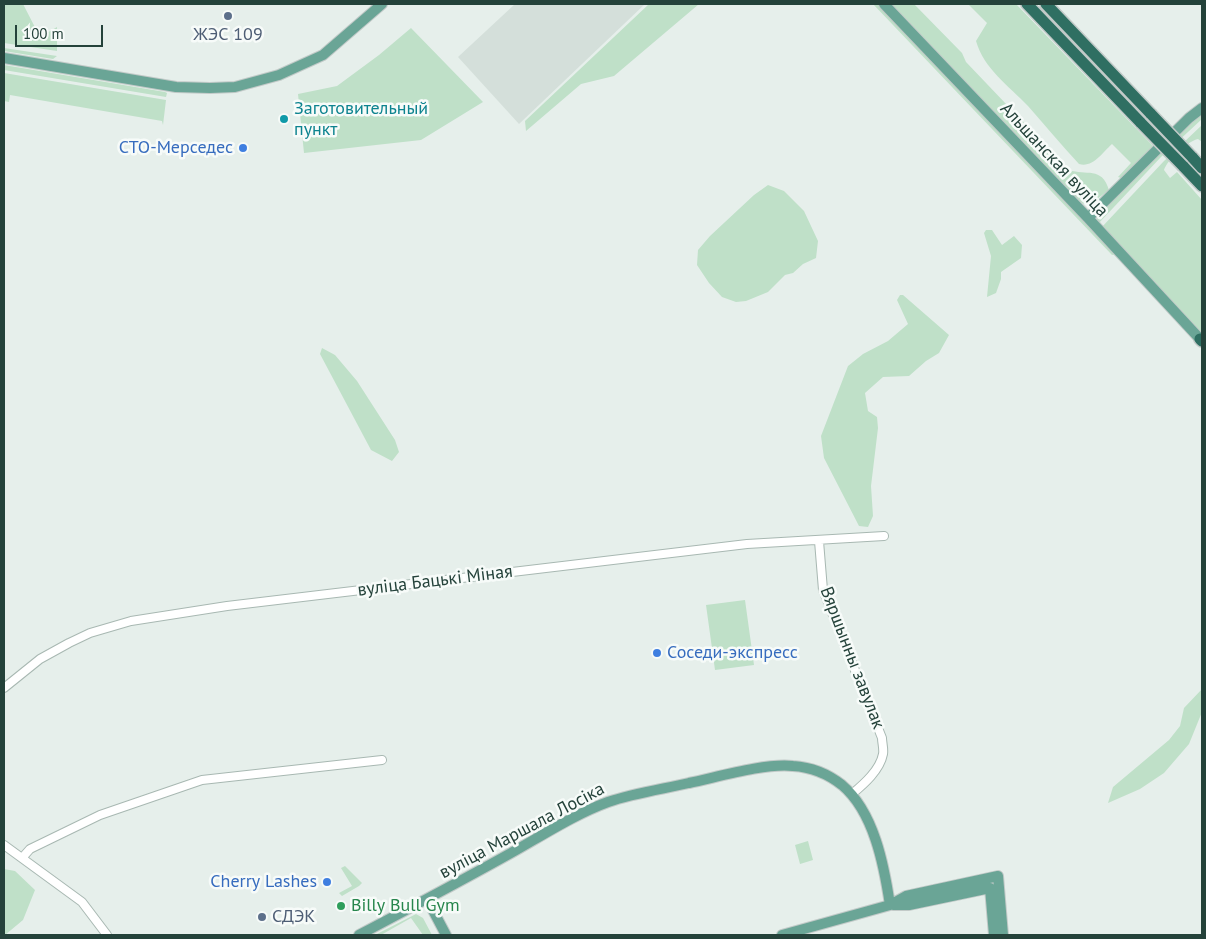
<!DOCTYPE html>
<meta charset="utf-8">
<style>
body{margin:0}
#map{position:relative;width:1206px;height:939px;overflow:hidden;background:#e6efeb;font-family:"PT Sans",sans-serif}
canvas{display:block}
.frame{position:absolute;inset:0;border:5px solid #24423a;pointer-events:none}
.scale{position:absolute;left:15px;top:25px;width:88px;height:22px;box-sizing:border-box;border:2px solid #24423a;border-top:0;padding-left:6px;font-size:15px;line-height:18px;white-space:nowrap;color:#24423a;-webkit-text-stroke:4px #f7fbf9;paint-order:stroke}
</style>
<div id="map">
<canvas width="1206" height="939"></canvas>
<div class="frame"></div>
<div class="scale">100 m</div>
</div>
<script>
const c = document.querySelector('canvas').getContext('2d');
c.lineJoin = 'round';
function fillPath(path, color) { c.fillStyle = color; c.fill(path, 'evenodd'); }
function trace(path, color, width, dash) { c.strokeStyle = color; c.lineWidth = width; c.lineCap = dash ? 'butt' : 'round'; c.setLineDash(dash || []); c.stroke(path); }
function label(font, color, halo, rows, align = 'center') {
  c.font = font + ' "PT Sans",sans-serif'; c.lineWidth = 5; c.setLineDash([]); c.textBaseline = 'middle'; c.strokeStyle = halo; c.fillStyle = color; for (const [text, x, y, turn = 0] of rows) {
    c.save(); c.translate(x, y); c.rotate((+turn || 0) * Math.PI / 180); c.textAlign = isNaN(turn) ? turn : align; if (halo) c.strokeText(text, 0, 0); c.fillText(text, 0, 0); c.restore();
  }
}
const built = new Path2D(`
 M515,4H645L519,124L458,57Z`);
const green = new Path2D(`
 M4,4H23L40,37L57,27V51L4,43Z
 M649,4H699L614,76L581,84L526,131L525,121Z
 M873,4H878L1117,254L1112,255Z
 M890,4H914L962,53L966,62L1069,170C1086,176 1102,166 1109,190L1089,205L1084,204L1078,200Z
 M968,4H1016L1153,146L1121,178L1118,177L1131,163L1112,144C1102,153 1093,168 1079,164C1061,145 1045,125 1028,106C1009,86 984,69 976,41L987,23Z
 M411,28L483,102L421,140L304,153L298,94L337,86L379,55Z
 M4,48L57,56L53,59L4,51Z
 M4,65L165,92L167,93L166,97L4,70Z
 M4,73L166,100L163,125L162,121L10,95L9,102L4,101Z
 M1202,114V119L1161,157L1098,224L1097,219L1099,212L1183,129Z
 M1202,125V142L1198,139C1188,141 1167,160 1164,170L1170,178L1177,172L1202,200V336L1101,228L1164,161Z
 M768,185L784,191L804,211L818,241L816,258L803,264L793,273L785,275L768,292L746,301L736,302L722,297L709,283L697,265L698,250L710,236L754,195Z
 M986,230H992L1002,245L1014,236L1022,245L1021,258L1001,272V279L996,293L987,297L991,256L984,233Z
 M900,295H903L949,335L939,353L926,361L909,376L883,377L865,393L868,411L877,417L878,428L871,486L873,516L868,527L859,526L824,458L821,436L848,366L863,354L888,341L908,324L897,300Z
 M322,348L335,355L357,381L395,440L399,452L392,461L371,450L320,354Z
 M745,600L754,665L715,670L706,605Z
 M1202,689V712L1189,744L1164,773L1140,789L1108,803L1113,787L1169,740L1180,726L1184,708Z
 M808,841L813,860L800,864L795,845Z
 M345,866L362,883L359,886L342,896L339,893L352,886L341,868Z
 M4,869L15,871L35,890L23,920L5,935Z
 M416,914L423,918L432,935H423L411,918L381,935H375Z`);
const minor = new Path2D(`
 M819,541L823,590L882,738C882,743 884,749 883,754C880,770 864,784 852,794
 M4,688L40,659L69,643L90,633L131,621L227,606L747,544L884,536
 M4,845L82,902L107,935
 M22,858L30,849L100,815L202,780L382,760`);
const major = new Path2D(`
 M884,4L1088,218L1200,339
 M4,58L176,87L210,88L235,87L279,75L323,55L382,4
 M1088,218L1189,118L1202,108
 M427,899L446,935
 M893,905H909L990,888L994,935
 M359,935C410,908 461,881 511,853C543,835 575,814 608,802C634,793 663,789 689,783C718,777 764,763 793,766C810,767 828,774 842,785C874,812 884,865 890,905
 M782,935L890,905L906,896L998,876L1003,935`);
const highway = new Path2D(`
 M1027,4L1141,123
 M1046,4L1151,114
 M1192,157L1202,168
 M1183,166L1202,186
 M1200,339L1202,341`);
const highwayBridge = new Path2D(`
 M1151,114L1192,157
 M1141,123L1183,166`);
const markers = [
 [228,16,5,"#5c6f8a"],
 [284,119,5,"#0f9aa8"],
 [243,148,5,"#3f7fe0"],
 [657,653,5,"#3f7fe0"],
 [327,882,5,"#3f7fe0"],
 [341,906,5,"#2e9e5b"],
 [262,917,5,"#5c6f8a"]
];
const serviceNames = [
 ["ЖЭС 109",228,35],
 ["СДЭК",272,917,"left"]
];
const cultureNames = [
 ["Заготовительный",294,109],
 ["пункт",294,130]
];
const shopNames = [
 ["СТО-Мерседес",233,148],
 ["Соседи-экспресс",667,653,"left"],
 ["Cherry Lashes",317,882]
];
const streetNames = [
 ["Альшанская вуліца",1054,160,47],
 ["вуліца Бацькі Міная",435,581,-7],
 ["Вяршынны завулак",852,658,69],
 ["вуліца Маршала Лосіка",522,831,-28]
];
const leisureNames = [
 ["Billy Bull Gym",351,906]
];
fillPath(built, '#d4dfda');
fillPath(green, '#bfe0c8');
trace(minor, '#a8b8b2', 10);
trace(major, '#c2cac8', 12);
trace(highway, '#c2cac8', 14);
trace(minor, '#fff', 8);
trace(major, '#6aa596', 10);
trace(highway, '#2f6f62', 11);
trace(highwayBridge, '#c2cac8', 14, []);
trace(highwayBridge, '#2f6f62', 11);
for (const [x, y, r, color] of markers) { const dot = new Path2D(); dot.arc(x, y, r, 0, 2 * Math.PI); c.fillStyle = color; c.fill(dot); trace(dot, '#f7fbf9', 2); }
label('18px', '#4e5e75', '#f7fbf9', serviceNames);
label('18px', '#0d838f', '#f7fbf9', cultureNames, 'left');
label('18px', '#366cbe', '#f7fbf9', shopNames, 'right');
label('18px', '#24423a', '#f7fbf9', streetNames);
label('18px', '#27864d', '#f7fbf9', leisureNames, 'left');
</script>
